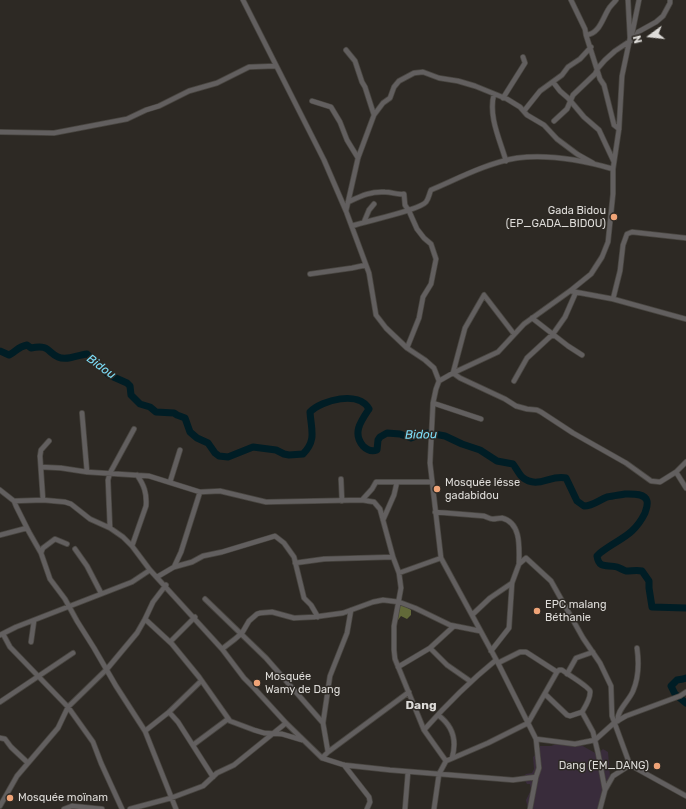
<!DOCTYPE html>
<meta charset="utf-8">
<style>
body{margin:0}
#map{position:relative;width:686px;height:809px;overflow:hidden;background:#2d2924;font-family:Rubik,sans-serif}
canvas{display:block}
.north{position:absolute;left:630px;top:16px;width:40px;height:40px;-webkit-text-stroke:3px #2d2924;paint-order:stroke;rotate:255deg;font-size:11px;font-weight:700;line-height:16px;text-align:center;color:#dedcd9}
.north::after{content:'';display:block;margin:auto;width:14px;height:18px;background:#dedcd9;clip-path:polygon(50% 0,100% 100%,50% 72%,0 100%)}
</style>
<div id="map">
<canvas width="686" height="809"></canvas>
<div class="north">N</div>
</div>
<script>
const c = document.querySelector('canvas').getContext('2d');
c.lineJoin = 'round';
function fillPath(path, color) { c.fillStyle = color; c.fill(path, 'evenodd'); }
function trace(path, color, width, dash) { c.strokeStyle = color; c.lineWidth = width; c.lineCap = dash ? 'butt' : 'round'; c.setLineDash(dash || []); c.stroke(path); }
function label(font, color, halo, rows, align = 'center') {
  c.font = font + ' Rubik,sans-serif'; c.lineWidth = 3; c.setLineDash([]); c.textBaseline = 'middle'; c.strokeStyle = halo; c.fillStyle = color; for (const [text, x, y, turn = 0] of rows) {
    c.save(); c.translate(x, y); c.rotate((+turn || 0) * Math.PI / 180); c.textAlign = isNaN(turn) ? turn : align; if (halo) c.strokeText(text, 0, 0); c.fillText(text, 0, 0); c.restore();
  }
}
const commercial = new Path2D(`
 M562,742L581,745L597,754L603,749L608,752L610,776L609,787L600,809H528L526,800L531,790L530,784H527L523,777L526,774L532,773L534,769L533,757L540,750V746H551Z`);
const forest = new Path2D(`
 M399,605H403L411,610V615L407,619L401,616L398,620L396,618L399,614L398,608Z`);
const river = new Path2D(`
 M0,351L9,355C17,351 17,347 27,345L31,348C36,347 43,346 47,349C51,352 53,355 58,357C67,361 77,355 87,354L109,375L127,383L130,386L131,395L140,404L150,407L156,412L174,413L177,415L185,418L190,432L197,438L208,443L215,453L219,456L228,457L253,447L276,450L284,454L289,455L303,454C317,440 311,429 310,412C322,400 359,390 369,409C361,421 352,433 363,446C367,450 371,452 377,450L378,440L380,437L387,433L400,434L411,438L422,434L429,433L445,436L462,444L480,450L497,461L513,464C516,468 519,474 522,477C538,490 550,474 566,478L577,501L584,506C593,506 599,500 607,497C612,496 619,495 625,494C632,494 645,493 647,501C648,506 646,509 645,513C633,537 619,538 600,553L597,556C599,570 608,564 617,567C620,568 623,570 626,571C632,571 637,570 642,571L649,581V588L652,607L686,608
 M686,678L683,679L677,680L671,686L675,694L686,703`);
const street = new Path2D(`
 M243,0L324,160L346,211L369,273L376,315L386,328L407,348L425,360L434,368L439,381L436,389L433,403L430,463L441,558L498,663L536,739L539,768L536,777L530,809
 M571,0L585,29L586,35
 M616,0C613,4 610,6 608,10C602,20 599,34 586,35L600,79L604,85L614,125L619,129
 M632,34L639,0
 M346,50L355,61L362,82L365,87L374,115
 M553,82L560,91L568,98L584,117L599,130L614,162
 M494,94C488,116 500,140 506,161
 M503,98L525,63L523,57
 M312,101L331,107L340,122L347,140L358,158
 M524,111L540,91L562,75L568,67L580,59L591,47
 M554,121L567,109L573,95L595,74L598,68L605,60L615,51L630,41L634,40L638,32L656,22L663,16L670,3V0
 M0,132L54,133L127,119L146,110L159,106L189,91L217,83L249,67L275,66
 M613,169L619,129L622,76L630,38L628,0
 M348,202C361,196 371,191 385,192C392,192 397,195 404,194L405,205L409,211L417,229L424,238L431,244L436,259L431,284L423,297L419,318L407,348
 M346,211L358,158L374,115L383,103L390,98L394,87L399,81L414,73L423,72L439,78L458,81L475,86L507,99L520,107L527,115L544,125L557,139L577,154L593,163
 M364,222L369,210L374,204
 M352,226C366,221 420,210 426,202C429,198 429,194 431,190C459,178 487,163 517,158C549,154 582,160 613,169V194L608,242L602,257L591,274L570,291L524,324L498,352L453,373L439,381
 M310,274L352,268L366,265
 M570,291L613,299L686,319
 M613,299L620,271L623,245L627,234L632,232L686,238
 M532,318L568,346L582,355
 M514,334L484,295L465,328L453,373L460,378L505,399L516,406L527,409L537,410L541,412L573,433L626,463L651,481L660,482L676,472L686,462
 M514,381L527,358L553,334L565,317L576,292
 M433,403L481,419
 M82,413L87,472L149,476L200,492
 M41,467L61,468L87,472
 M676,472L686,488
 M341,479L342,501
 M170,482L180,450
 M0,490L14,501L16,506L29,532L41,553L50,579L65,599L77,621L94,648L116,686L145,731L176,809
 M43,500L40,456L41,450L49,441
 M362,500L372,489L376,482H432
 M14,501L43,500L65,502L71,504L90,519L110,528L123,537L132,546L150,570L222,649L244,678L254,688L286,723L322,758L344,765L390,770L513,780L536,777
 M435,512L484,516C487,517 490,519 493,519C496,519 499,518 502,518C522,523 519,549 519,564
 M383,520L394,495L397,482
 M110,528L108,480L110,473L134,429
 M0,535L27,528
 M132,546L146,506C147,493 144,485 137,475
 M75,549L87,566L101,593
 M41,553L43,548L55,539L67,544
 M295,563L324,559L393,557L399,573L401,588L394,626V650L395,659L424,730L446,761
 M174,567L181,552L200,492L220,491L266,502L362,500L374,502L380,509L393,557
 M399,573L441,558
 M157,577L174,567L192,562L203,556L222,552L275,536L284,543L294,557L304,598L311,605L318,617
 M205,599L266,658L323,723
 M472,615L490,598L512,583
 M145,619L172,644L199,677L230,721L254,730L264,733L282,734L302,740
 M3,634L10,647L68,707L93,742L101,763L122,809
 M0,635L16,627L132,582L150,570
 M31,642L34,621
 M170,642L195,617
 M430,648L447,665L470,681
 M222,649L235,639L242,633L249,621L257,614L260,613L272,612L294,618L314,617L343,613L373,602L383,600L399,602L415,608L450,625L480,631
 M491,651L509,628L512,583L519,564L526,558L551,581L583,638L600,663L611,686L612,716L630,765L686,796
 M498,663L520,652H526L557,672
 M398,667L430,648L454,626
 M567,674L576,658L593,652
 M0,702L73,653
 M169,712L178,722L213,777
 M582,712L593,732L598,753L605,790L600,809
 M438,715C453,726 457,741 452,758
 M618,721C616,711 629,701 633,691C639,677 639,662 637,648
 M424,730C447,704 469,682 496,660
 M145,731L169,712L201,681
 M0,738L5,739L11,747L28,763
 M536,739L575,744L595,740L614,723L626,716L680,696L686,692
 M193,745L228,719
 M328,752L323,723L330,676L347,633L351,610
 M322,758L328,752L409,692
 M344,765L369,797L370,802L367,809
 M605,790L613,776L630,765
 M0,806L17,776L58,728L68,707L107,669L137,633L145,619L153,602L166,585
 M64,809L72,806L102,809
 M130,809L171,798L203,786L217,773L234,765L286,723
 M405,809L408,772
 M434,809L439,774L446,761L488,743L528,723L557,672L559,670H562C567,674 588,686 590,691C591,698 585,707 582,712L570,716L567,715L545,694`);
const markers = [
 [614,217,4,"#efa377"],
 [437,489,4,"#efa377"],
 [537,611,4,"#efa377"],
 [257,683,4,"#efa377"],
 [657,766,4,"#efa377"],
 [10,798,4,"#efa377"]
];
const poiNames = [
 ["Gada Bidou",606,211,"right"],
 ["(EP_GADA_BIDOU)",606,224,"right"],
 ["Mosquée lésse",445,483],
 ["gadabidou",445,496],
 ["EPC malang",545,605],
 ["Béthanie",545,618],
 ["Mosquée",265,677],
 ["Wamy de Dang",265,690],
 ["Dang (EM_DANG)",649,766,"right"],
 ["Mosquée moïnam",18,798]
];
const waterNames = [
 ["Bidou",101,367,36],
 ["Bidou",421,435,-1]
];
const neighbourhoodNames = [
 ["Dang",421,706]
];
fillPath(commercial, '#392c3b');
fillPath(forest, '#626939');
trace(river, '#001d25', 7);
trace(street, '#494641', 6);
trace(street, '#625f5f', 4.5);
for (const [x, y, r, color] of markers) { const dot = new Path2D(); dot.arc(x, y, r, 0, 2 * Math.PI); c.fillStyle = color; c.fill(dot); trace(dot, '#2d2924', 1.5); }
label('11px', '#dedcd9', '#2d2924', poiNames, 'left');
label('italic 12px', '#7ddffa', '#2d2924', waterNames);
label('bold 12px', '#dedcd9', '#2d2924', neighbourhoodNames);
</script>
